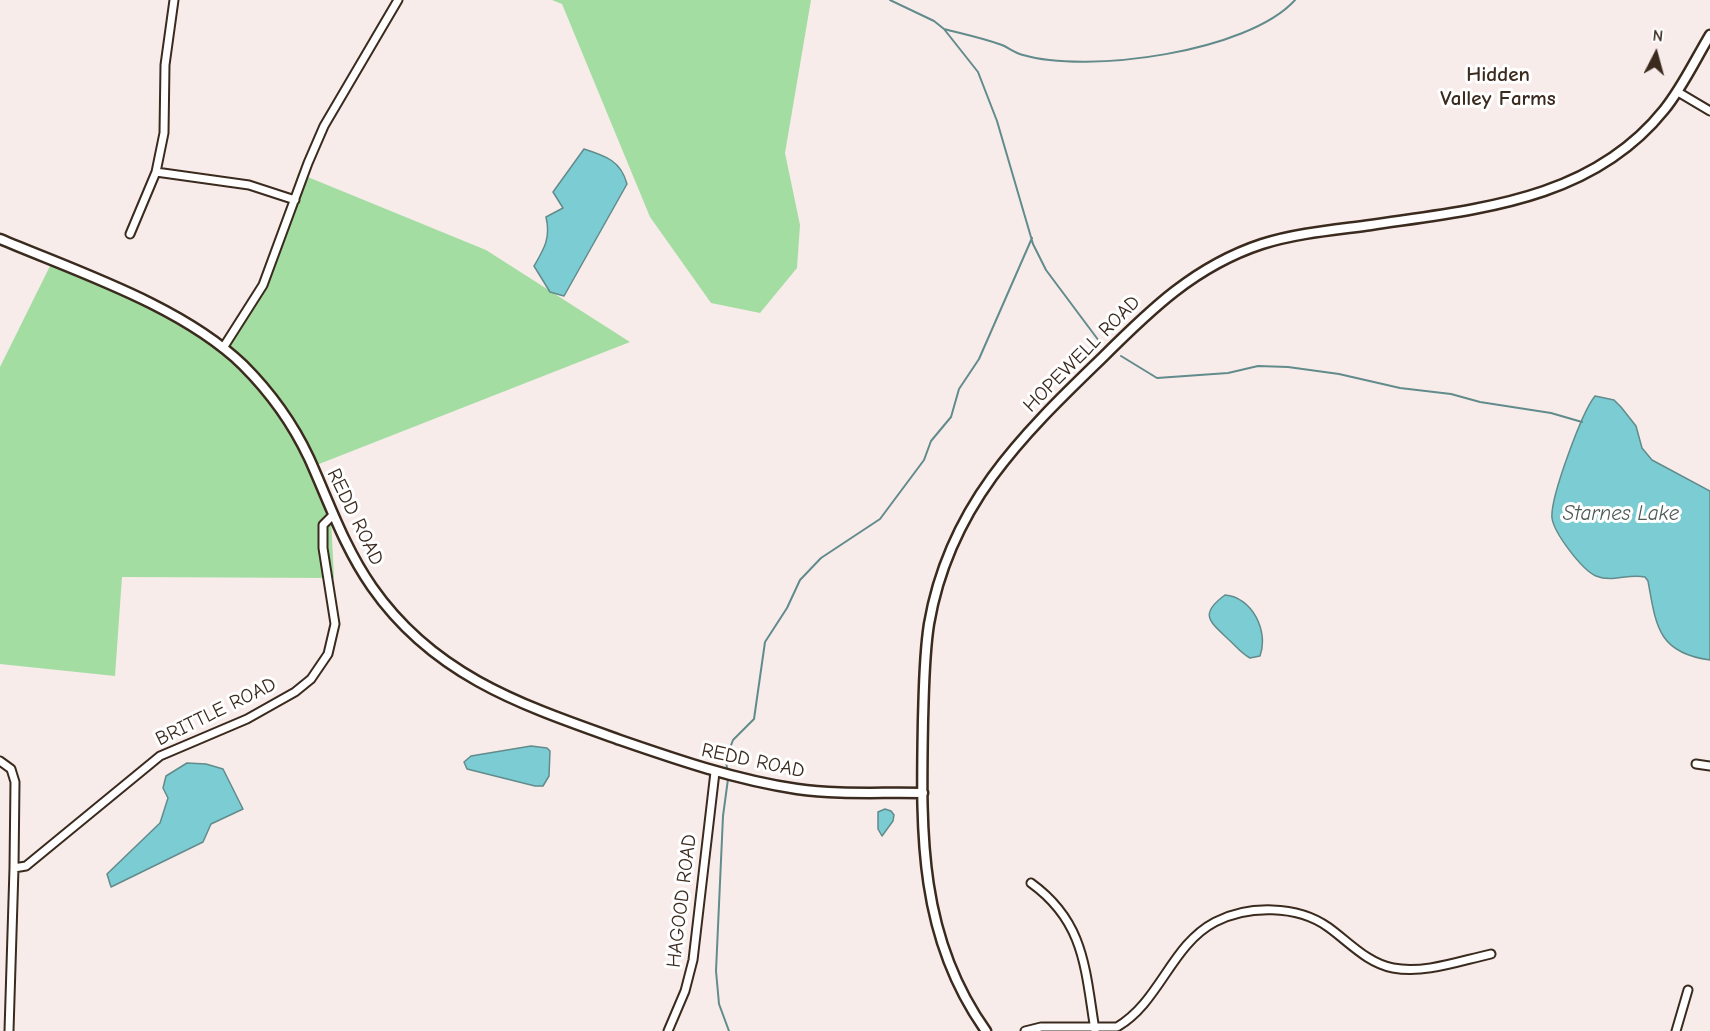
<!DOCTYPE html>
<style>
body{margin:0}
#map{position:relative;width:1710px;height:1031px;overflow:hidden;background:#f8eceb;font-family:"Comic Neue",sans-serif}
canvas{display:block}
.north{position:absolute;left:1626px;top:24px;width:60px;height:60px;-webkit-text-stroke:4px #fff;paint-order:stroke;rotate:6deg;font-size:16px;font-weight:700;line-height:24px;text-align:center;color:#3b2a1e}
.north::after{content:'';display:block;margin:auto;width:21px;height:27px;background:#3b2a1e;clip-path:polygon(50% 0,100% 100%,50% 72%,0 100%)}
</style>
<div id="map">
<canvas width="1710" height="1031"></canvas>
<div class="north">N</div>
</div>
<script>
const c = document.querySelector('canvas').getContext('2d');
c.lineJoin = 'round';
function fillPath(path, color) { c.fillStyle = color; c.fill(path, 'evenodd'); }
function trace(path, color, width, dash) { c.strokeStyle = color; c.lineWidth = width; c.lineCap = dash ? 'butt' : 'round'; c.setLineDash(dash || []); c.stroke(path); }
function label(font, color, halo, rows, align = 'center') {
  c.font = font + ' "Comic Neue",sans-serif'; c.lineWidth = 6; c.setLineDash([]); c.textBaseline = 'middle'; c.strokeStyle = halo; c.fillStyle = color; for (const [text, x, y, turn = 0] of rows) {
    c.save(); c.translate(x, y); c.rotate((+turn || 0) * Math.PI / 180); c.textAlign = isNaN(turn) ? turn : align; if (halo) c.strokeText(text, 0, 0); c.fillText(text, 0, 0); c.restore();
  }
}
const green = new Path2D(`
 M552,0H811L785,153L800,225L797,268L760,313L711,303L650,217L562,4Z
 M298,173L486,250L630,342L314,466L331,518L334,578L122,577L115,676L0,664V367L50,266L132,294L222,349L269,270Z`);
const water = new Path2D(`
 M584,149C606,156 621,161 627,184L564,296L550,292L534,266C544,249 551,238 546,217L563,208L553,192Z
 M1595,396L1614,400L1621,407L1636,426L1642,448L1652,460L1710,491V660C1658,653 1656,626 1648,581L1645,577C1628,573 1613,583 1596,576C1582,570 1554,533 1552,518C1550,498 1582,412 1595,396Z
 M1225,595C1252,597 1269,631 1260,656L1250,658C1241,653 1236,646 1228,639C1209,621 1199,614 1225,595Z
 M531,746L547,748L550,751L549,776L543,786H535L467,769L464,762L471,756Z
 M187,763L206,764L223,769L243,809L211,824L203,842L111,887L107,874L160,823L168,798L163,788L166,776Z
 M885,809L891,811L894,815L893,821L882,836L878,829V812Z`);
const stream = new Path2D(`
 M890,0L934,21L944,29L978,72L997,121L1033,244L1046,270L1099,341
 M944,29C963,34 983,38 1002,45C1009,48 1015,53 1023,55C1088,74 1248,52 1295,0
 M1121,356L1157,378L1228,373L1258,366L1288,367L1339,374L1400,388L1451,394L1480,402L1551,413L1582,422
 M729,1031L719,1004L716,971L723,816L728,779L726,759L733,740L754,719L765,642L787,608L800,580L821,558L880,519L924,460L931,441L951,417L959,389L979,359L1032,238`);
const minor = new Path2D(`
 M1678,92L1710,111
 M156,172L249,185L295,200
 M130,234L156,172L164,133L165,65L174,0
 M223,348L263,285L308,163L324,126L398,0
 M0,761L11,769L15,782L14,868
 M1696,764L1710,766
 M1031,883C1085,922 1085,969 1095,1030
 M9,1031L14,868L26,866L160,756L247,719L295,692L311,679L328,654L335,624L323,548V525L332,516
 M668,1031L685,991L693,960L715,772
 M1025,1031L1041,1027H1117C1160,1002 1171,945 1215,922C1248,905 1297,905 1328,927C1349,942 1367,963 1393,968C1425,974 1459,961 1491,954
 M1676,1031L1688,990`);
const tertiary = new Path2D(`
 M0,239C78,272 182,306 243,365C270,392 293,424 309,458C329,502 344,547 372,587C434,676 522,705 620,740C678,760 736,780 797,789C838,795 881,792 923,793
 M986,1031C918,936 921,831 923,720C924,688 924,656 929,624C949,507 1020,437 1102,358C1150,310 1195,266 1262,244C1297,233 1334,230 1371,225C1477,209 1591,201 1664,110C1682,88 1695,60 1710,35`);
const streetNames = [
 ["HOPEWELL ROAD",1082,354,-45],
 ["REDD ROAD",355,517,64],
 ["BRITTLE ROAD",216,712,-26],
 ["REDD ROAD",753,761,12],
 ["HAGOOD ROAD",682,901,-83]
];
const neighbourhoodNames = [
 ["Hidden",1498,75],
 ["Valley Farms",1498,99]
];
const waterNames = [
 ["Starnes Lake",1621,514]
];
fillPath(green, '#a3dda2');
fillPath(water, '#7cccd4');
trace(water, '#628b8b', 1.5);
trace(stream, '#628b8b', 2);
trace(minor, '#3b2a1e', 11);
trace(tertiary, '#3b2a1e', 13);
trace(minor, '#fff', 7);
trace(tertiary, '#fff', 8);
label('20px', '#3b2a1e', '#fff', streetNames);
label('bold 21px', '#3b2a1e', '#fff', neighbourhoodNames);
label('italic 21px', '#4e5b55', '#fff', waterNames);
</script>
